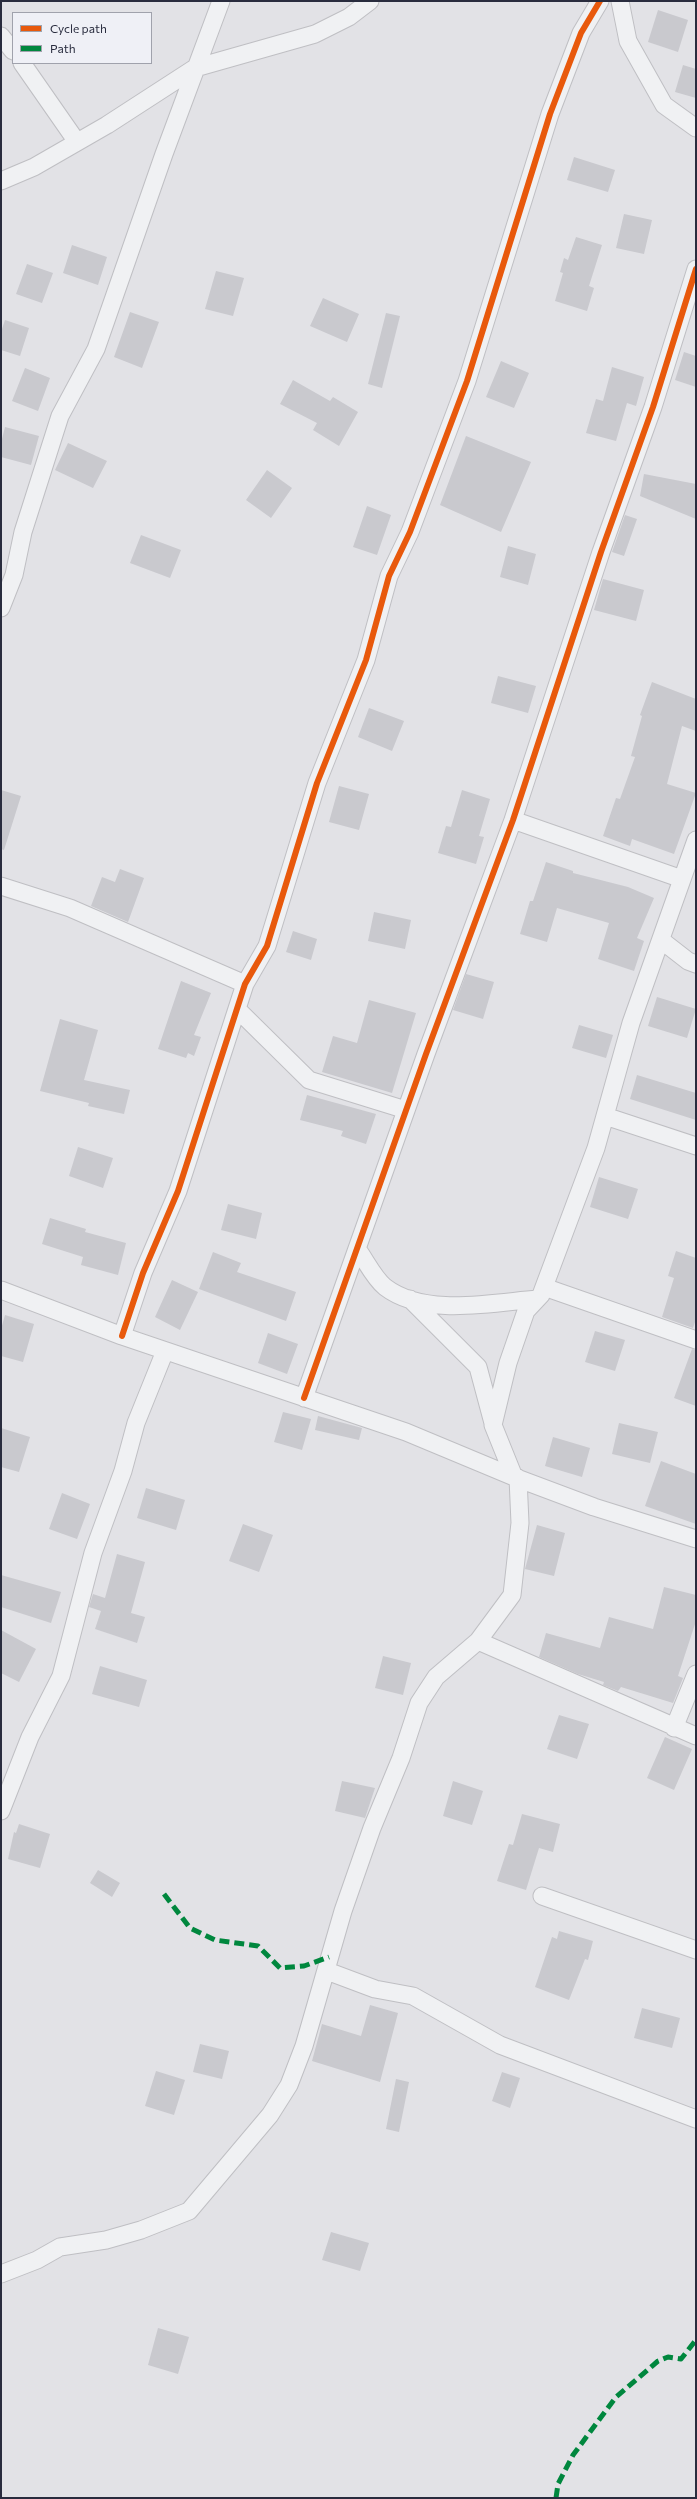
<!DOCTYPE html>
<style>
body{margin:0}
#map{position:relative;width:697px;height:2499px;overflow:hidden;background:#e2e2e6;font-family:Commissioner,sans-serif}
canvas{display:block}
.frame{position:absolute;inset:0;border:2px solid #292c3e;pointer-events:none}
.legend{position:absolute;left:12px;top:12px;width:140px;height:52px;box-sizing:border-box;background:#eff0f6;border:1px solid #a0a2ac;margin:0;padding:5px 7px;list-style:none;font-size:12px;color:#292c3e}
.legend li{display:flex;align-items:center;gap:8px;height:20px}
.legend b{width:20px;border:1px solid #a0a2ac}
</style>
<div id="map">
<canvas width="697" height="2499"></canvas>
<div class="frame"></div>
<ul class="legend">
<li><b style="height:5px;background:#e8590c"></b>Cycle path</li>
<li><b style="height:5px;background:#00873e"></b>Path</li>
</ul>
</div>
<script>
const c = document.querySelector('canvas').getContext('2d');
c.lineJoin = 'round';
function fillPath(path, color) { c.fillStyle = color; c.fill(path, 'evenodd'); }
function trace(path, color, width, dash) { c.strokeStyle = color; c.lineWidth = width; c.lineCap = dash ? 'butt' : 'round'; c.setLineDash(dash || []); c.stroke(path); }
const building = new Path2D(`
 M658,10L688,20L678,52L648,42Z
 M683,65L696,69V98L675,92Z
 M574,157L615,170L608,192L567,180Z
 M624,214L652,220L644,254L616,248Z
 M576,237L602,245L589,286L594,288L587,311L555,301L563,273L560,272L564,258L568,260Z
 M72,245L107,257L98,285L63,273Z
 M27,264L53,273L42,303L16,294Z
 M216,271L244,278L233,316L205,309Z
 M323,298L359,314L347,342L310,326Z
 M130,312L159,322L142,368L114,357Z
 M386,313L400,316L382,388L368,384Z
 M5,320L29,328L20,356L1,350V332Z
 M684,352L696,356V387L675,380Z
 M501,361L529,373L514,408L486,397Z
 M612,367L644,377L636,406L627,403L616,441L586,433L596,399L603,401Z
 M25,368L50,378L38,411L12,401Z
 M293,380L330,401L333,397L358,412L339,446L313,430L317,423L280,404Z
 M5,427L39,436L31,465L1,457V443Z
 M466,436L531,462L501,532L440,505Z
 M68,443L107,461L93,488L55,470Z
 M267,470L292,488L271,518L246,500Z
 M644,474L696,484V519L640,496Z
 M367,506L391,515L377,555L353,547Z
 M625,515L637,519L624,556L612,552Z
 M141,535L181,550L170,578L130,563Z
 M508,546L536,554L528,585L500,577Z
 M603,579L644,590L636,621L594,610Z
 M498,676L536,686L528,713L491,703Z
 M652,682L696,699V731L682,726L667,784L696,793L674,854L632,839L630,846L603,836L616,798L620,799L635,757L631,756L642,716L640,715Z
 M369,708L404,721L392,751L358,737Z
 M339,786L369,794L359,830L329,822Z
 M1,790L21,796L4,850L1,849Z
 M462,790L490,799L479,836L484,837L476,864L438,853L446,826L451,827Z
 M546,862L573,871V873L628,887L654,898L637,938L644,941L634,971L598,959L609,923L557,908L547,942L520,934L530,901H533Z
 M120,869L144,878L128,922L91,906L102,877L115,882Z
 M374,912L411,920L405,949L368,941Z
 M293,931L317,939L311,960L286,952Z
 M466,974L494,982L483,1019L453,1010Z
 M181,981L211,993L194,1035L201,1037L194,1056L188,1053L186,1058L158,1049Z
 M657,997L696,1009L687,1038L648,1026Z
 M369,1000L416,1013L392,1093L322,1072L333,1036L357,1043Z
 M60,1019L98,1030L84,1080L130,1090L124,1114L88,1106L89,1103L40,1091Z
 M579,1025L613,1035L606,1058L572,1048Z
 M637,1075L696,1093V1120L630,1099Z
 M307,1095L376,1114L366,1144L341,1136L343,1131L300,1120Z
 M78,1147L113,1158L103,1188L69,1176Z
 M599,1177L638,1189L628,1219L590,1207Z
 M228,1204L262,1213L256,1239L221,1230Z
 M50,1218L86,1229L85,1232L126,1243L118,1275L81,1265L83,1257L42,1244Z
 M676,1251L696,1258V1319L693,1328L662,1317L674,1278L668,1276Z
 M213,1252L241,1263L237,1272L296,1292L286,1321L199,1289Z
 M172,1280L198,1292L180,1330L155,1317Z
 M5,1315L34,1324L23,1362L1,1356V1329Z
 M595,1331L625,1340L615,1371L585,1362Z
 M268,1333L298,1344L287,1374L258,1363Z
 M692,1349L696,1350V1406L674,1398Z
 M283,1412L311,1419L302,1450L274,1442Z
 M318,1416L362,1428L359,1440L315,1430Z
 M619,1423L658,1432L650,1463L612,1454Z
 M1,1428L30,1437L19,1472L1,1467Z
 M553,1437L590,1448L582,1477L545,1466Z
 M661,1461L696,1474V1524L645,1506Z
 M146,1488L185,1500L176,1530L137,1518Z
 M62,1493L90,1504L77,1539L49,1529Z
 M243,1524L273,1535L259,1572L229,1561Z
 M537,1525L565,1533L554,1576L525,1569Z
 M117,1554L145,1562L131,1613L145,1617L137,1643L95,1629L101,1611L89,1607L93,1594L105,1598Z
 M1,1575L61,1592L51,1623L1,1607Z
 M664,1587L696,1595V1621L678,1676L683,1678L673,1703L621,1687L618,1691L603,1685L604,1682L578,1674L539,1657L546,1633L600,1648L609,1617L653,1629Z
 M1,1630L36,1649L19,1682L1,1673Z
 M383,1656L411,1663L403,1695L375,1688Z
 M100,1666L147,1680L139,1707L92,1694Z
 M559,1715L589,1724L577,1759L547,1749Z
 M665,1737L692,1749L674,1790L647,1778Z
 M342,1781L375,1788L365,1818L335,1811Z
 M453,1781L483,1791L472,1825L443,1816Z
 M522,1814L560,1824L553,1852L539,1848L526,1890L497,1881L509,1844L513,1845Z
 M19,1824L50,1834L40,1868L8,1859L14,1832L16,1833Z
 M98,1870L120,1883L112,1897L90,1883Z
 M559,1931L593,1941L588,1960L585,1959L569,2000L535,1987L552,1937L557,1939Z
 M370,2005L398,2013L380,2082L312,2061L322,2024L361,2036Z
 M642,2008L680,2018L672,2048L634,2038Z
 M200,2044L229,2051L222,2079L193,2072Z
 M156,2071L185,2080L174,2115L145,2106Z
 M502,2072L520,2078L510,2108L492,2101Z
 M396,2079L409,2082L399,2132L386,2129Z
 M331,2232L369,2243L360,2271L322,2260Z
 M158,2328L189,2337L178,2374L148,2365Z`);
const street = new Path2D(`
 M620,1L628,41L664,105L696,128
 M1,36L13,51
 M22,63L77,142
 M1,181L34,167L107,125L195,68L315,34L349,17L370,1
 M1,608L14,575L23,532L60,416L96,349L164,154L221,1
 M513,820L682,879
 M1,886L70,908L245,984
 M661,940L688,961L696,964
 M237,1009L309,1080L406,1110
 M605,1116L696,1146
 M358,1250C366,1261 374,1278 385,1287C424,1317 491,1303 537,1299
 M544,1287L696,1340
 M1,1290L122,1336L406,1432L514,1477L594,1507L696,1539
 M410,1299L478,1367L493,1423
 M122,1336L143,1273L178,1191L245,984L267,946L317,783L366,660L389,576L410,532L467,381L550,114L581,33L600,1
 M304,1398L426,1054L513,820L601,552L653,407L696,269
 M514,1477L493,1425L508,1363L526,1311L541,1295L596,1148L631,1023L696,840
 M478,1641L696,1736
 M674,1728L696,1674
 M1,1811L30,1737L61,1676L93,1553L123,1471L136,1423L165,1351
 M542,1896L696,1950
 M327,1971L375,1989L413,1996L500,2045L696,2119
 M1,2274L37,2260L60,2247L106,2240L141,2230L189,2211L270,2115L289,2085L304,2046L343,1911L372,1828L401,1758L419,1703L436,1677L478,1641L512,1595L520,1523L518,1478`);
const quiet = new Path2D(`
 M164,1894L190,1928L215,1940L258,1946L280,1968L304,1966L329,1957
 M556,2498L558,2484L573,2455L616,2397L658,2361L668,2357L681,2359L696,2340`);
const cycleway = new Path2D(`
 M122,1336L143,1273L178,1191L245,984L267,946L317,783L366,660L389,576L410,532L467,381L550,114L581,33L600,1
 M304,1398L426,1054L513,820L601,552L653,407L696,269`);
fillPath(building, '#c9c9ce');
trace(street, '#bfbfc3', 19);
trace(street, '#f0f1f3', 17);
trace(quiet, '#00873e', 5, [10, 5]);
trace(cycleway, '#e8590c', 6);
</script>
